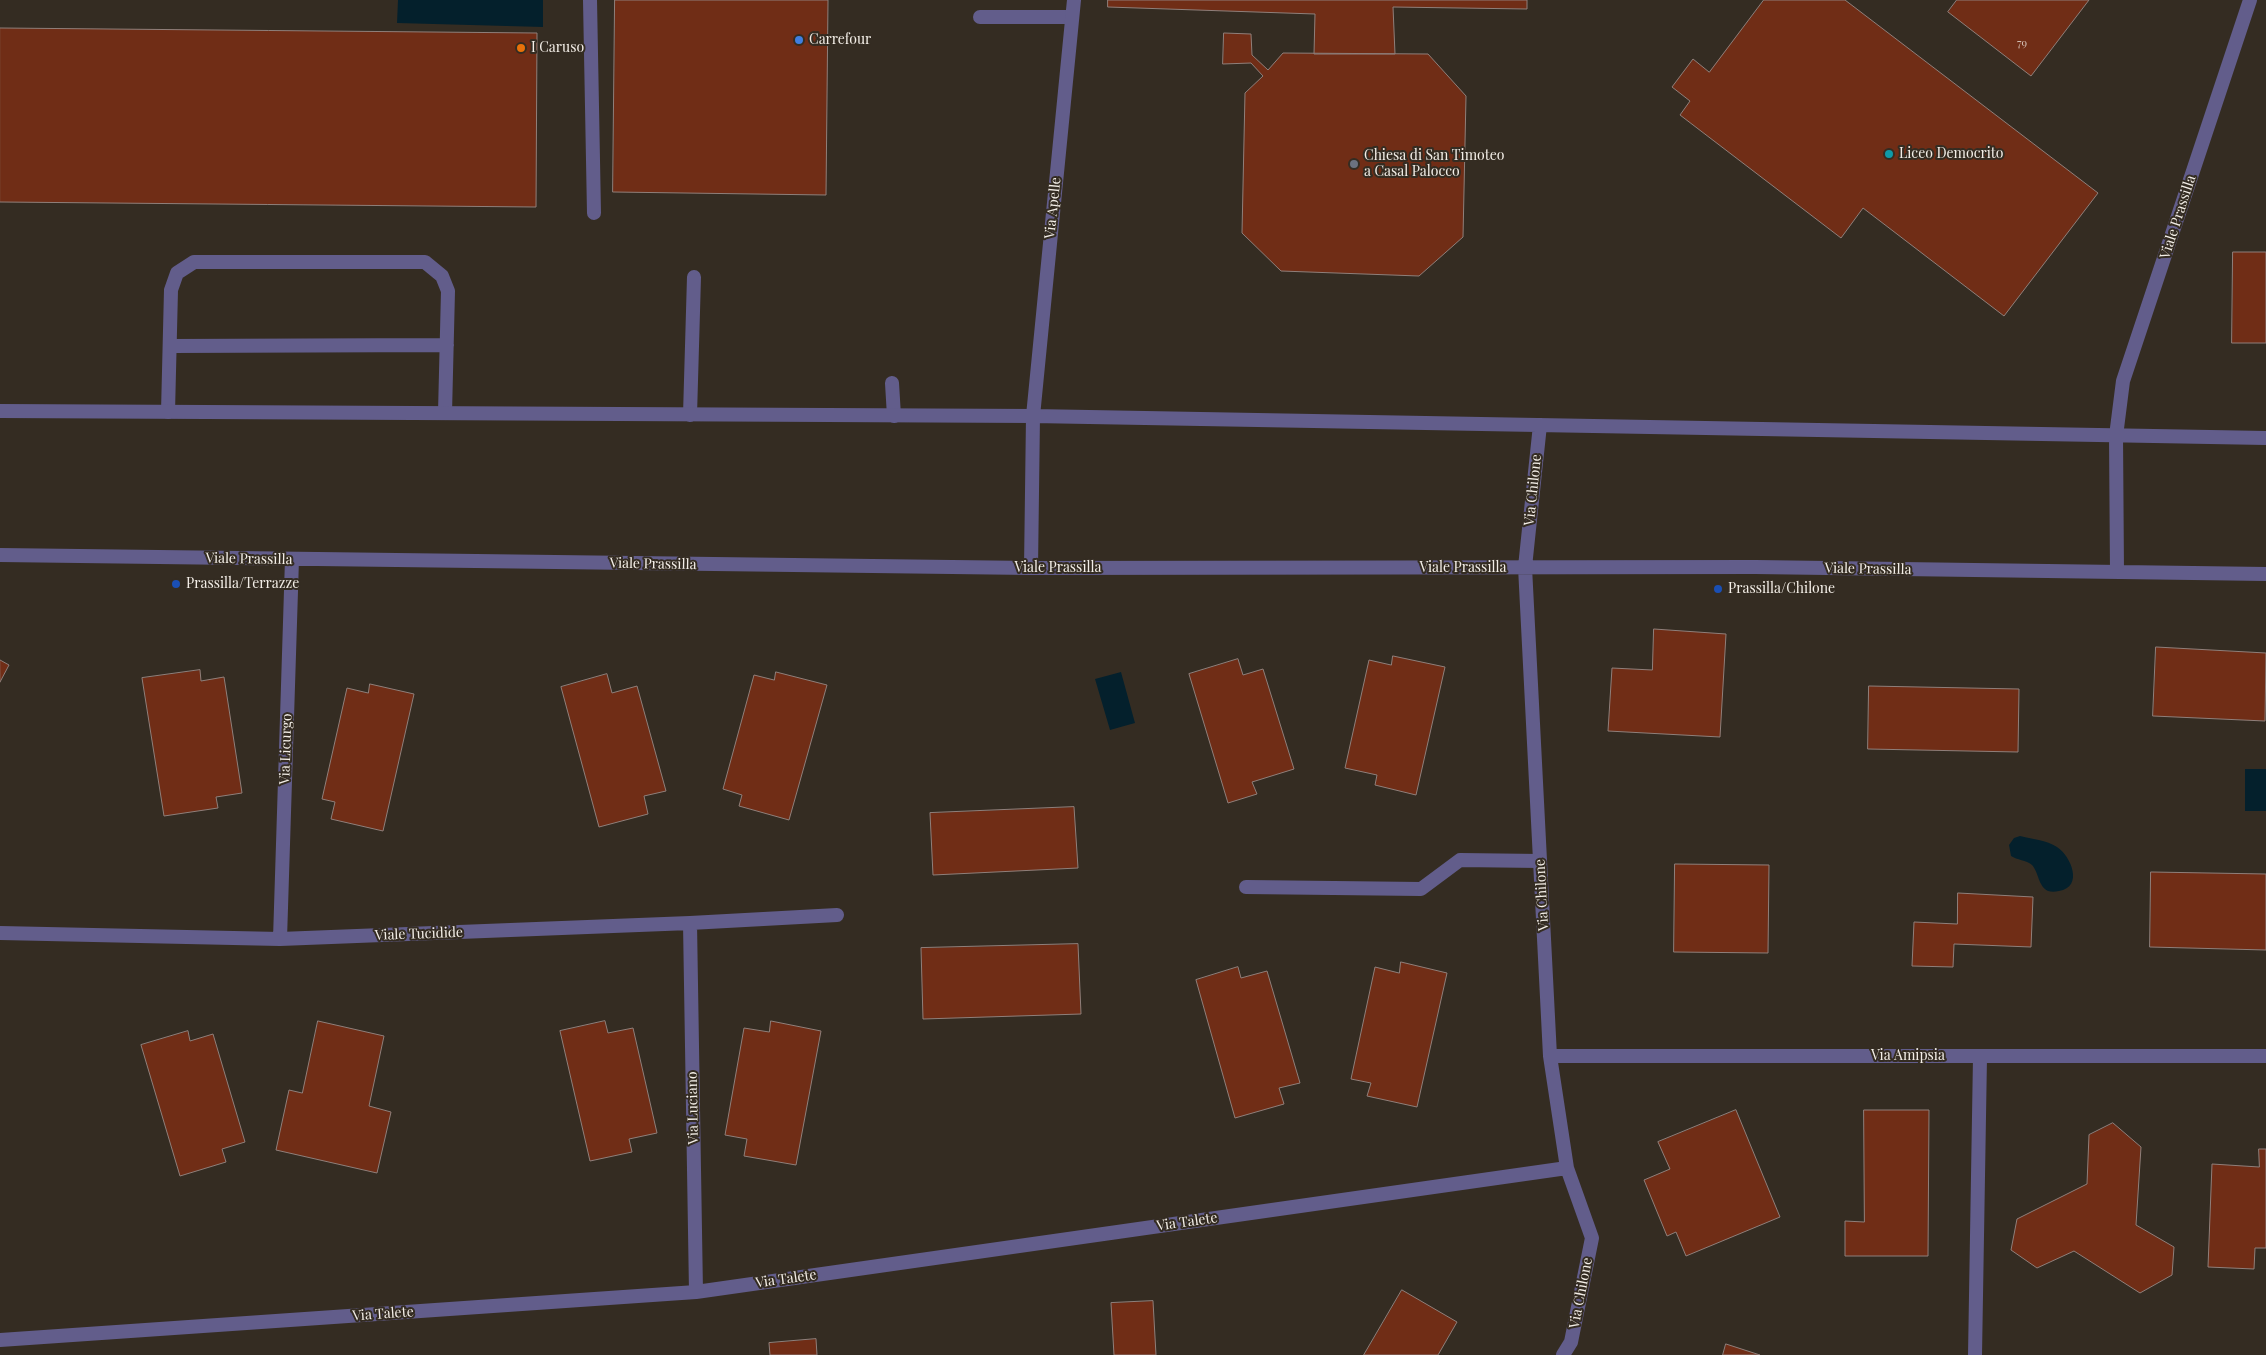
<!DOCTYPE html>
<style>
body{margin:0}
canvas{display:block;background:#342c22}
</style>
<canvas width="2266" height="1355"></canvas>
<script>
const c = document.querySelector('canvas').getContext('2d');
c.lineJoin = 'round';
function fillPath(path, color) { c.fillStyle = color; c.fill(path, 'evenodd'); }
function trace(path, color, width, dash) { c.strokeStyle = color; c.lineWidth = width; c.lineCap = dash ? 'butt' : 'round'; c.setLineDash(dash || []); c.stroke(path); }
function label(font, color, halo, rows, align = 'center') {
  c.font = font + ' "Playfair Display",serif'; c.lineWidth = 4; c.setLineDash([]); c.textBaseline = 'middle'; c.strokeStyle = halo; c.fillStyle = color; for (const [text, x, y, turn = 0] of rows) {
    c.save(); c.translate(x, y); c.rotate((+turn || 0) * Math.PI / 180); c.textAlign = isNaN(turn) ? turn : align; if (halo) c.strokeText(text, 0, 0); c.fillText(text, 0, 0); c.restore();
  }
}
const water = new Path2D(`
 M398,0H543V27L397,23Z
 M1121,672L1135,723L1110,730L1095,679Z
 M2245,769H2266V811H2245Z
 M2020,836C2031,839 2047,840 2057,847C2071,856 2084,887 2059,891C2055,892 2051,892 2048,891C2038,886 2039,873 2032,865C2026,860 2017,860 2011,856L2009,845L2014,838Z`);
const building = new Path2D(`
 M615,0H828L826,195L613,192Z
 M1108,0H1527V9L1393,7L1395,54H1314L1315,14L1108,7Z
 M1764,0H1845L2098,193L2004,316L1863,208L1841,238L1680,115L1690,101L1672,87L1693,59L1709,72Z
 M1957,0H2089L2031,76L1948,12Z
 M0,28L537,33L536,207L0,202Z
 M1224,33L1251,34L1252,55L1268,70L1283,53L1428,54L1466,96L1463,237L1419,276L1281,271L1242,233L1245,93L1263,76L1251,63L1223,64Z
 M2233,252H2266V343H2232Z
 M1654,629L1726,634L1720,737L1608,731L1612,668L1652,670Z
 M2156,647L2266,653L2265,721L2153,716Z
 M1393,656L1445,667L1416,795L1375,785L1377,775L1345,768L1369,660L1391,665Z
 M1238,659L1243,675L1263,669L1294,769L1252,782L1257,794L1228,803L1189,674Z
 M0,660L9,665L0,682Z
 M200,670L201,681L224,677L242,793L216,797L218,808L164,816L142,678Z
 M776,672L827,685L789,820L739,806L742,795L723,789L754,675L774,680Z
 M607,674L612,693L637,686L666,791L644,796L648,814L599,827L561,687Z
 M370,684L414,694L383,831L331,819L335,802L322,799L347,688L368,693Z
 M1869,686L2019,689L2018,752L1868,749Z
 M1074,807L1078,868L933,875L930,813Z
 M1675,864L1769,865L1768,953L1674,952Z
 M2151,872L2266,874V950L2150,947Z
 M1958,893L2033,897L2031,947L1954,944L1953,967L1912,966L1914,922L1957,924Z
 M1078,944L1081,1014L923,1019L921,948Z
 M1401,962L1447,973L1417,1107L1367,1096L1371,1083L1351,1079L1375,967L1399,973Z
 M1238,967L1241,978L1267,971L1300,1083L1279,1088L1284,1104L1235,1118L1196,980Z
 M318,1021L384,1036L369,1106L391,1112L377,1173L276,1150L289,1090L302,1093Z
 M605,1021L608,1033L633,1028L657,1133L629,1139L632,1152L590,1161L560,1031Z
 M771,1021L821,1031L796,1165L744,1156L747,1139L725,1135L744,1028L769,1032Z
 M188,1031L190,1041L213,1034L245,1142L222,1149L226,1162L180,1176L141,1045Z
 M1736,1110L1780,1217L1686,1256L1676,1232L1667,1236L1644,1180L1670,1169L1658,1142Z
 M1864,1110H1929L1928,1256H1845V1221L1864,1222Z
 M2113,1123L2141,1147L2136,1225L2174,1247L2172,1275L2140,1293L2074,1251L2037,1268L2011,1250L2017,1219L2087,1184L2089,1135Z
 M2259,1149H2266V1248H2255L2254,1269L2208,1267L2212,1164L2259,1167Z
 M1402,1290L1457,1322L1438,1355H1364Z
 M1153,1301L1156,1355H1114L1111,1303Z
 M816,1339L817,1355H770L769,1343Z
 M1726,1344L1760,1355H1723Z`);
const service = new Path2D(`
 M980,17H1072
 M171,346L447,345
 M892,383L894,416
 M168,412L171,290L177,273L194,262H425L442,276L448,291L445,413
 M690,415L694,277
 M1246,887L1421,889L1460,860L1540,861
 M1975,1355L1980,1057`);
const pedestrian = new Path2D(`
 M590,0L594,213`);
const minor = new Path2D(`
 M0,411L1033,416L2266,438
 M1540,425L1525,567L1550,1056L1567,1168L1592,1238L1571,1342L1563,1355
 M0,555L1031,568L1755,567L2266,574
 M1031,568L1033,416L1074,0
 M2117,572L2116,436L2123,381L2250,0
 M690,923L696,1292
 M0,933L280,939L690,923L837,915
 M280,939L292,559
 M1550,1056H2266
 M0,1340L696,1292L1567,1168`);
const markers = [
 [799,40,5,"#3f7fe0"],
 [521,48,5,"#e8710a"],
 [1889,154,5,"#0f9aa8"],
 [1354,164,5,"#6b7280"],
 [176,584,5,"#1a4fb4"],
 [1718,589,5,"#1a4fb4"]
];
const numberNames = [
 ["79",2022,44]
];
const poiNames = [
 ["Carrefour",809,40],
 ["I Caruso",531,48],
 ["Liceo Democrito",1899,154],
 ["Chiesa di San Timoteo",1364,156],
 ["a Casal Palocco",1364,172],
 ["Prassilla/Terrazze",186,584],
 ["Prassilla/Chilone",1728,589]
];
const streetNames = [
 ["Via Apelle",1053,208,-84],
 ["Viale Prassilla",2178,217,-72],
 ["Via Chilone",1533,490,-84],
 ["Viale Prassilla",249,559,1],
 ["Viale Prassilla",653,564,1],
 ["Viale Prassilla",1058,568],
 ["Viale Prassilla",1463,568],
 ["Viale Prassilla",1868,569,1],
 ["Via Licurgo",286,749,-88],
 ["Via Chilone",1542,895,-93],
 ["Viale Tucidide",419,934,-2],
 ["Via Amipsia",1908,1056],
 ["Via Luciano",693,1108,-91],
 ["Via Talete",1187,1222,-8],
 ["Via Talete",786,1279,-8],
 ["Via Chilone",1581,1293,-79],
 ["Via Talete",383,1314,-4]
];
fillPath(water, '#04202c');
fillPath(building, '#702d16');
trace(building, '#8f7f7a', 1);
trace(service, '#625d8b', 14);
trace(pedestrian, '#625d8b', 14);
trace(minor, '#625d8b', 14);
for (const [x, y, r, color] of markers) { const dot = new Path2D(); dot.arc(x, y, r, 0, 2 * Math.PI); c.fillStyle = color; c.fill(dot); trace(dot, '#342c22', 2); }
label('11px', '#d2beb3', null, numberNames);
label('14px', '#f3eee7', '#342c22', poiNames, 'left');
label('14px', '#f3eee7', '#342c22', streetNames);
</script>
